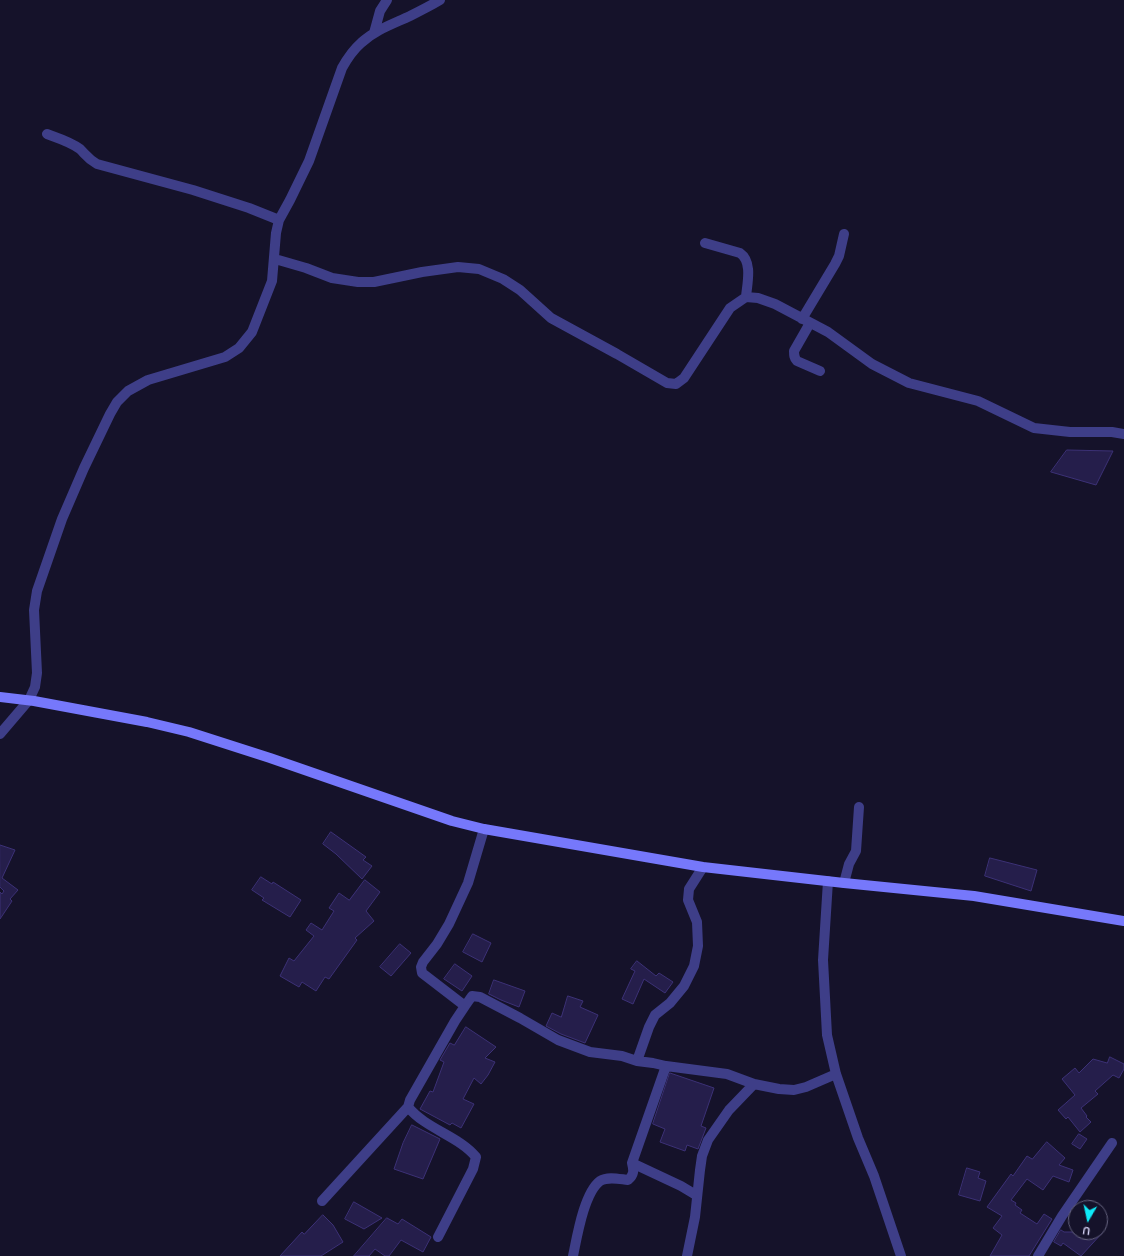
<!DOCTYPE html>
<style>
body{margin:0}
#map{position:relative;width:1124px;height:1256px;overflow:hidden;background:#15122a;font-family:Quicksand,sans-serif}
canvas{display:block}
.north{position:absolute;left:1068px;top:1200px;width:40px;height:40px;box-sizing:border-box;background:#15122a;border:1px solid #65637f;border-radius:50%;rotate:189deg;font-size:11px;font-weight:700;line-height:16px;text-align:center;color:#dedcfe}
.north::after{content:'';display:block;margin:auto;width:14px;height:18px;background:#0eeaf8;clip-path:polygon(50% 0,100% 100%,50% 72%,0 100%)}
</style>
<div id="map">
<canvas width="1124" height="1256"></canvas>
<div class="north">U</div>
</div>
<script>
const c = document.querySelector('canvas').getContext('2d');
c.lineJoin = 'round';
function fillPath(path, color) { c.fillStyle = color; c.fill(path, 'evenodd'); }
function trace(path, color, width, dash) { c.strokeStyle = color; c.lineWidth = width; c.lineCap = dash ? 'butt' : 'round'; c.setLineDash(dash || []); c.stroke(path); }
const building = new Path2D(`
 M1067,450L1113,451L1096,485L1051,472Z
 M331,832L366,857L363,860L372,866L362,879L336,854L323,844Z
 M0,845L15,850L2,878L18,890L10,899L12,901L0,919V892L2,894L4,891L0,887Z
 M990,858L1037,870L1031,891L985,876Z
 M261,877L272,884L273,882L301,900L290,917L262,900L264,898L252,890Z
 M365,880L380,892L366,911L374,921L355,938L357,940L329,979L325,977L316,991L302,982L299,987L280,976L289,958L294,961L314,936L306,930L311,923L322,930L334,911L329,908L339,893L349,900Z
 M473,934L491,943L482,962L463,952Z
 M400,944L411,953L391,976L380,967Z
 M637,961L656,976L659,973L673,982L665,993L644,979L633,1004L622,999L635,971L631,969Z
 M455,964L472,976L462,991L444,979Z
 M494,980L525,991L519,1007L501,1000L489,994Z
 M568,996L583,1001L580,1007L598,1015L585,1043L561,1034L546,1026L552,1013L561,1017Z
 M466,1027L496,1047L485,1058L495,1062L488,1075L481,1084L474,1078L463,1099L474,1104L461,1128L452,1123L450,1125L420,1109L430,1091L433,1092L444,1062L440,1060L450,1043L454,1045Z
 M1110,1057L1124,1064V1069L1119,1078L1113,1075L1095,1091L1098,1094L1081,1108L1087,1116L1086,1117L1091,1122L1080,1132L1068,1117L1066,1119L1058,1110L1075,1095L1062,1079L1075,1068L1079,1073L1093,1059L1107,1063Z
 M670,1073L714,1088L701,1126L706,1128L698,1149L687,1145L685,1151L660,1142L665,1129L653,1124Z
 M412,1125L440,1139L423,1179L394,1169L403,1143Z
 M1079,1134L1087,1139L1080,1149L1072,1144Z
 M1047,1142L1065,1158L1059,1165L1073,1170L1069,1182L1053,1176L1043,1190L1027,1179L1011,1200L1016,1203L1015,1205L1022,1210L1020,1213L1037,1224L1044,1214L1052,1219L1029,1256H990L1002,1235L993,1228L1002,1216L987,1207L1011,1174L1013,1176L1027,1156L1032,1159Z
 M967,1168L980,1172L978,1178L986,1181L980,1201L959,1195Z
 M354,1202L382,1218L364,1229L345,1219Z
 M323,1215L333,1225L343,1242L321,1256H280L302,1232L304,1234Z
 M387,1218L398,1224L402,1219L431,1237L423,1252L401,1240L389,1256H385L375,1249L369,1256H354Z
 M1061,1230L1064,1232H1103L1081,1256L1063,1243L1061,1246L1054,1242Z`);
const street = new Path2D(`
 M374,33L380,11L387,0
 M47,134C58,138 71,142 80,149C86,155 88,159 97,164L193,190L249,208L279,220
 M705,243L740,253C753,262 747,284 746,297
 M275,259L306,268L332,278L358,282H374L422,272L458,267L479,269L503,279L520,290L551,318L617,354L667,383L676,384L684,378L730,308L746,297L758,298L775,304L828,332L872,364L909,383L978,401L1034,428L1070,432H1112L1124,434
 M802,319L835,264L839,256L844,234
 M810,323L794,351C794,355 794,358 797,361L820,371
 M0,734L29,700L35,687L37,673L34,610L37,591L62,519L84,468L110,414L117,402L128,391L148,380L225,357L239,348L252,332L272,281L276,233L279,220L290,200L309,161L342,68C347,59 353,50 361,43C375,30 393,24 410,16C420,11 430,6 440,0
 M828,881L823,960L827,1035L836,1074L858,1138L874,1176L901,1256
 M844,883L849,864L856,851L859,807
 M465,1006L472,996L480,997L520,1018L558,1040L590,1052L622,1056L637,1061L653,1063L666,1066L727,1074L754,1084L779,1089L794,1090L806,1087L836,1074
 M637,1061L649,1027L655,1015L670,1003L684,986L694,966L698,946L697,922L688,900L689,889L703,867
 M632,1163L681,1186L696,1195
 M322,1201L408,1107
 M438,1237L473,1169L476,1157C459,1136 426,1129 408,1107L410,1100L455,1021L465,1006L426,976L422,973L421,967L423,962L437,944L449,924L468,883L484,829
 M573,1256C577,1237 584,1193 600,1181C608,1176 619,1179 628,1180C634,1175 634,1171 632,1163L666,1066
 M687,1256L695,1217L700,1170L702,1156L708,1140L729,1110L754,1084
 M1038,1256L1062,1216L1112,1143`);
const secondary = new Path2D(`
 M0,697L34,701L147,722L189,732L270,758L452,821L484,829L703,867L844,883L974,896L1124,921`);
fillPath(building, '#251e4b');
trace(building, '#3c3176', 1);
trace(street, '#3e3e88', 10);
trace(secondary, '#7678fb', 10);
</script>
